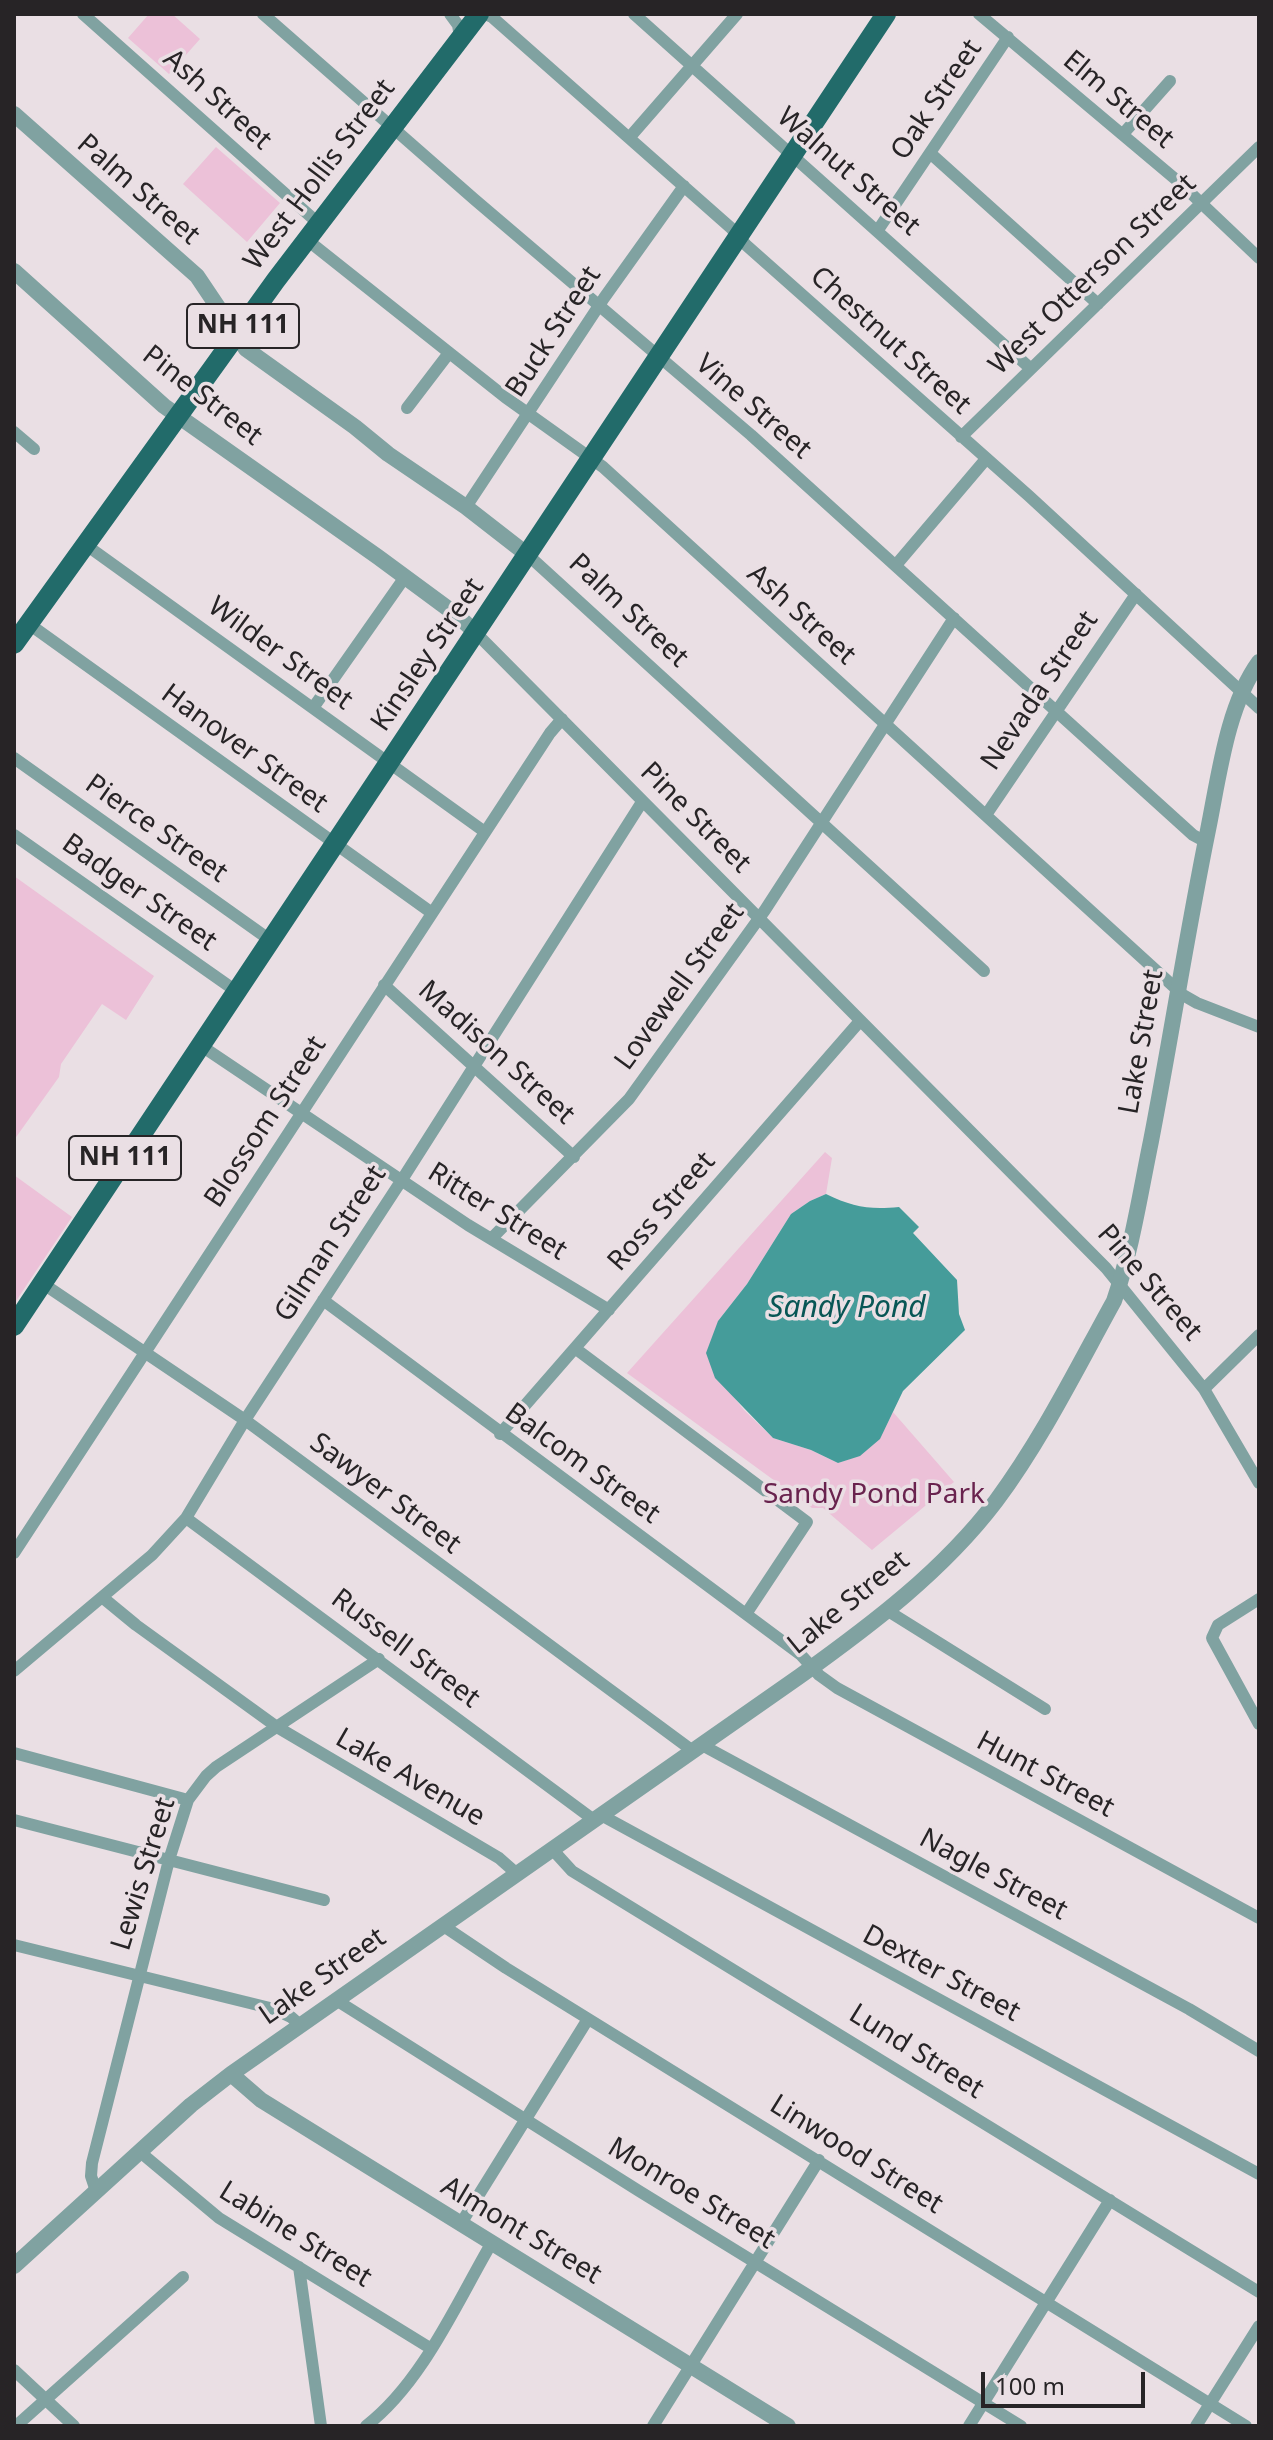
<!DOCTYPE html>
<style>
body{margin:0}
#map{position:relative;width:1273px;height:2440px;overflow:hidden;background:#eadfe4;font-family:"Noto Sans",sans-serif}
canvas{display:block}
.frame{position:absolute;inset:0;border:16px solid #272426;pointer-events:none}
.scale{position:absolute;left:981px;top:2372px;width:164px;height:36px;box-sizing:border-box;border:4px solid #272426;border-top:0;padding-left:10px;font-size:24px;line-height:28px;white-space:nowrap;color:#272426;-webkit-text-stroke:6px #eadfe4;paint-order:stroke}
</style>
<div id="map">
<canvas width="1273" height="2440"></canvas>
<div class="frame"></div>
<div class="scale">100 m</div>
</div>
<script>
const c = document.querySelector('canvas').getContext('2d');
c.lineJoin = 'round';
function fillPath(path, color) { c.fillStyle = color; c.fill(path, 'evenodd'); }
function trace(path, color, width, dash) { c.strokeStyle = color; c.lineWidth = width; c.lineCap = dash ? 'butt' : 'round'; c.setLineDash(dash || []); c.stroke(path); }
function label(font, color, halo, rows, align = 'center') {
  c.font = font + ' "Noto Sans",sans-serif'; c.lineWidth = 7; c.setLineDash([]); c.textBaseline = 'middle'; c.strokeStyle = halo; c.fillStyle = color; for (const [text, x, y, turn = 0] of rows) {
    c.save(); c.translate(x, y); c.rotate((+turn || 0) * Math.PI / 180); c.textAlign = isNaN(turn) ? turn : align; if (halo) c.strokeText(text, 0, 0); c.fillText(text, 0, 0); c.restore();
  }
}
const green = new Path2D(`
 M149,14H172L200,39L169,74L128,38Z
 M216,147L280,203L247,242L183,184Z
 M14,876L154,976L126,1020L102,1004L61,1064L59,1077L14,1140Z
 M825,1152L832,1158L826,1194L810,1201L791,1214L747,1284L718,1321L733,1396L744,1410L773,1438L811,1450L838,1463C871,1452 879,1442 893,1412L954,1482L872,1550L823,1508H812L627,1373Z
 M14,1175L72,1217L14,1304Z`);
const water = new Path2D(`
 M826,1194C853,1207 869,1210 899,1207L919,1227L913,1233L957,1280L959,1314L965,1330L903,1391L880,1439L860,1456L838,1463L811,1450L773,1438L715,1378L706,1353L718,1321L747,1284L791,1214L810,1201Z`);
const minor = new Path2D(`
 M83,14L318,223
 M263,14L474,199L751,435L1193,835L1206,842
 M450,14L458,25L460,37
 M485,14L492,17L731,228L746,245L1029,496L1259,708
 M634,14L1030,368
 M979,14L1180,183L1259,258
 M1123,134L1170,81
 M629,138L737,14
 M930,153L1098,304
 M878,230L1008,37
 M306,239L505,397L603,467L1183,995L1197,1003L1259,1027
 M407,408L449,353
 M14,432L34,449
 M961,437L1259,147
 M466,507L604,298L684,186
 M86,545L485,832
 M529,556L984,971
 M896,565L986,459
 M29,624L432,913
 M476,633L1106,1268L1204,1389L1259,1483
 M313,708L405,577
 M14,758L270,940
 M986,815L1136,594
 M14,835L236,991
 M384,985L574,1157
 M200,1045L468,1225L609,1310
 M491,1239L629,1099L765,910L954,618
 M42,1283L245,1420L693,1751
 M323,1300L801,1655L819,1675L837,1688L1259,1918
 M576,1349L807,1522L746,1614
 M1204,1389L1259,1335
 M500,1434L860,1021
 M186,1518L594,1820
 M14,1553L550,733L562,719
 M102,1597L136,1625L277,1727L499,1858L516,1873
 M1259,1599L1218,1625L1212,1638L1259,1724
 M888,1611L1045,1709
 M14,1671L152,1555L186,1518L245,1420L405,1175L642,802
 M702,1745L1189,2009L1259,2051
 M14,1753L188,1800
 M601,1815L1259,2174
 M14,1820L324,1900
 M552,1849L572,1871L1259,2292
 M442,1925L506,1968L1246,2426
 M14,1945L274,2009L291,2017L300,2025
 M336,2000L639,2191L1021,2426
 M140,2152L219,2218L430,2348
 M96,2191L91,2176L92,2163L169,1860L188,1800L206,1776L216,1767L379,1659
 M460,2225L588,2019
 M299,2267L321,2426
 M14,2370L74,2426
 M16,2426L183,2277
 M366,2426C422,2383 456,2304 491,2244
 M653,2426L819,2160
 M969,2426L1110,2200
 M1196,2426L1259,2326`);
const tertiary = new Path2D(`
 M14,114L197,276L246,349L355,427L388,454L466,507L529,556
 M14,271L164,406L378,557L458,616L476,633
 M231,2074L261,2100L788,2426
 M14,2266L191,2105L231,2074L800,1676C871,1625 943,1571 996,1501C1042,1439 1077,1368 1114,1301C1132,1249 1140,1194 1151,1141C1171,1037 1187,933 1208,830C1219,776 1227,706 1259,662`);
const primary = new Path2D(`
 M14,644L276,280L479,14
 M14,1326C304,888 597,453 886,14`);
const shields = [
 [243,326,112],
 [125,1158,112]
];
const shieldNames = [
 ["NH 111",243,326],
 ["NH 111",125,1158]
];
const streetNames = [
 ["Ash Street",217,100,42],
 ["Oak Street",937,100,-56],
 ["Elm Street",1118,100,40],
 ["Walnut Street",848,172,41],
 ["West Hollis Street",320,175,-53],
 ["Palm Street",138,190,41],
 ["West Otterson Street",1093,275,-44],
 ["Buck Street",554,332,-57],
 ["Chestnut Street",890,341,42],
 ["Pine Street",202,396,38],
 ["Vine Street",753,407,41],
 ["Palm Street",628,611,43],
 ["Ash Street",801,615,42],
 ["Wilder Street",280,654,36],
 ["Kinsley Street",428,655,-56],
 ["Nevada Street",1040,691,-56],
 ["Hanover Street",244,749,36],
 ["Pine Street",695,818,45],
 ["Pierce Street",156,829,35],
 ["Badger Street",139,893,35],
 ["Lovewell Street",680,987,-54],
 ["Lake Street",1142,1042,-80],
 ["Madison Street",496,1053,42],
 ["Blossom Street",266,1122,-57],
 ["Ritter Street",497,1212,32],
 ["Ross Street",662,1212,-49],
 ["Gilman Street",331,1244,-57],
 ["Pine Street",1149,1283,49],
 ["Balcom Street",582,1464,36],
 ["Sawyer Street",385,1494,37],
 ["Lake Street",849,1603,-39],
 ["Russell Street",405,1649,37],
 ["Hunt Street",1045,1775,28],
 ["Lake Avenue",410,1778,30],
 ["Lewis Street",144,1874,-73],
 ["Nagle Street",993,1875,28],
 ["Dexter Street",941,1974,28],
 ["Lake Street",323,1977,-35],
 ["Lund Street",916,2052,32],
 ["Linwood Street",856,2155,32],
 ["Monroe Street",691,2194,31],
 ["Almont Street",521,2231,31],
 ["Labine Street",295,2235,32]
];
const parkNames = [
 ["Sandy Pond Park",874,1495]
];
const waterNames = [
 ["Sandy Pond",847,1308]
];
fillPath(green, '#ecc1d8');
fillPath(water, '#459c9a');
trace(minor, '#80a2a1', 12);
trace(tertiary, '#80a2a1', 16);
trace(primary, '#226b6a', 20);
for (const [x, y, w] of shields) { const box = new Path2D(); box.roundRect(x - w / 2, y - 22, w, 44, 6); c.fillStyle = '#eadfe4'; c.fill(box); trace(box, '#272426', 2); }
label('bold 26px', '#272426', null, shieldNames);
label('28px', '#272426', '#eadfe4', streetNames);
label('28px', '#69234e', '#eadfe4', parkNames);
label('italic 30px', '#085655', '#eadfe4', waterNames);
</script>
